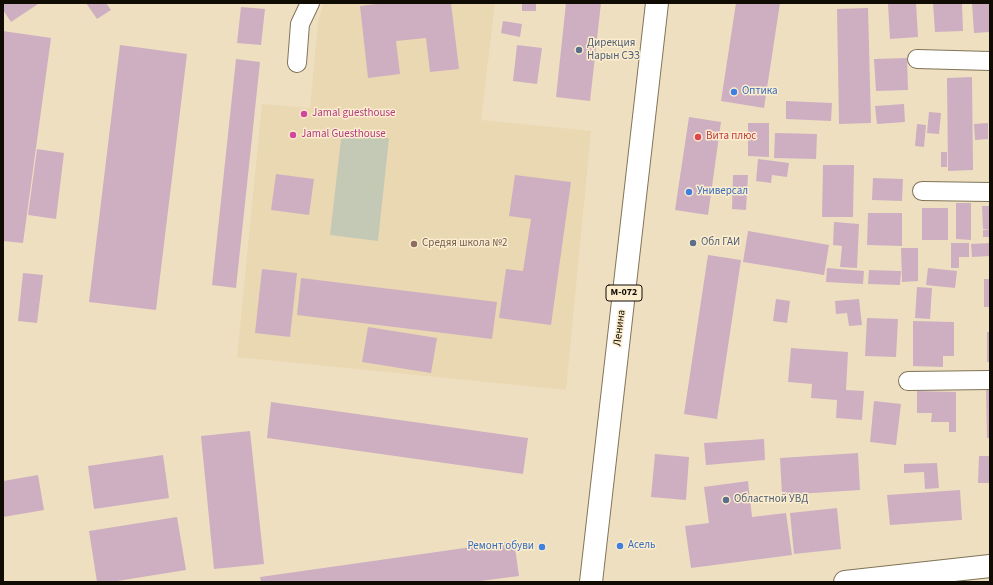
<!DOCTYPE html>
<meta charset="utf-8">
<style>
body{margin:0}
#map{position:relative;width:993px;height:585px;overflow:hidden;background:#eedfc1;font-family:"Source Sans 3",sans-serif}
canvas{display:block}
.frame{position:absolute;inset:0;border:4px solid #100b03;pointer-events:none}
</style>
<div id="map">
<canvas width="993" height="585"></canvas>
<div class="frame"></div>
</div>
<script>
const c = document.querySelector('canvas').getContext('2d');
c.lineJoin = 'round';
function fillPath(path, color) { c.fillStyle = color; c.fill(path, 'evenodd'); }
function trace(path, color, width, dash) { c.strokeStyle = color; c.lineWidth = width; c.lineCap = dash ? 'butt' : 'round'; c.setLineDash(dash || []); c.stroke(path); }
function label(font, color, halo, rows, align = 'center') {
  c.font = font + ' "Source Sans 3",sans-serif'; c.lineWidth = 3; c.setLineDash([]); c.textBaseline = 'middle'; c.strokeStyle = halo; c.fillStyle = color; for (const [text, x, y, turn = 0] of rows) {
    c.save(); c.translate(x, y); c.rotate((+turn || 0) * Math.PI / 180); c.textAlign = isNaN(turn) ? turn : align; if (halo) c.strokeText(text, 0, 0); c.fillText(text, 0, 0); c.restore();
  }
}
const built = new Path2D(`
 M334,3H495L481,120L591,131L566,390L237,357L262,104L310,108L318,22L323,4Z`);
const green = new Path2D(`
 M342,131L389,138L378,241L330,235Z`);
const building = new Path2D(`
 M3,3H37L38,4L11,22L3,10Z
 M86,3H106L111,10L97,19Z
 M384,3H451L459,69L430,72L426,38L396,41L400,74L368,78L360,6Z
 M522,3H536V11H522Z
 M566,3H601L590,101L556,97Z
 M736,3H780L764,108L721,101Z
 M916,3L918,37L890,39L888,4Z
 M933,3H962L963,31L935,32Z
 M972,3H990V32L974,33Z
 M241,7L265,9L261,45L237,43Z
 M868,8L871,123L839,124L837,9Z
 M503,21L522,24L520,37L501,33Z
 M3,31L51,38L23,243L3,241Z
 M120,45L187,54L156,310L89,302Z
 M517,45L542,48L537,84L513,81Z
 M907,58L908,90L876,91L874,59Z
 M236,59L260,62L236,288L212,285Z
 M972,77L973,170L948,171L947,78Z
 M786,101L832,103L831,121L786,119Z
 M904,104L905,122L877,124L875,106Z
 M929,112L941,113L939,134L927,133Z
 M689,117L721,122L708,215L675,210Z
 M748,123H769V157L748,156Z
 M988,123V139L975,140L974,124Z
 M917,124L926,125L924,147L915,146Z
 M775,133L817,134L816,159L774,158Z
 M37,149L64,153L56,219L28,215Z
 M941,152H947V167H941Z
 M758,159L789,163L787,177L772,175L771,183L756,181Z
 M823,165H854L853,217H822Z
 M276,174L314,179L309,215L271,210Z
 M515,175L571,182L551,325L499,318L506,269L523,271L531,219L509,216Z
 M733,175H748L746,210L732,209Z
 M873,178L903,179L902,201L872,200Z
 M956,203H971V240L956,239Z
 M982,206H990V229H983Z
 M922,208H948V240H922Z
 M868,213H902V246L867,245Z
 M834,222L859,224L857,268L840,267L842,246L833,245Z
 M990,229V237H983V230Z
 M748,231L829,245L824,275L743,262Z
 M951,243H969V257H959V268H951Z
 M990,243V256L972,257L971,244Z
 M901,248H918V281L902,282Z
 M708,255L741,260L717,419L684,414Z
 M827,268L864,271L863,284L826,282Z
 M928,268L957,271L955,288L926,285Z
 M262,269L297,273L290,337L255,333Z
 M869,270L901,271L900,285L868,284Z
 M23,273L43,275L37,323L18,321Z
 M301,278L497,302L492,339L297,315Z
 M984,279H990V307H984Z
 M917,287L932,288L930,319L915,318Z
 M776,299L790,301L787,323L773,321Z
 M859,299L862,325L849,326L847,313L836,314L835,301Z
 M867,318L898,319L896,357L865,356Z
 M913,321L954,322V356H943V367L913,366Z
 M368,327L437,338L431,373L362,362Z
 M987,332H990V362H987Z
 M791,348L848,352L846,390L864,391L862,420L836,418L837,400L811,398L812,384L788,382Z
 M990,386V438H987L986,387Z
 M917,391L956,392V432H949V422H931L932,413H917Z
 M874,401L901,404L896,445L870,442Z
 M271,402L528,438L523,474L267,438Z
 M250,431L264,564L214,569L201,436Z
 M764,439L765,460L706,465L704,443Z
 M858,453L860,490L782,495L780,458Z
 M655,454L689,457L686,500L651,497Z
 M163,455L169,498L94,509L88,466Z
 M979,456H990V483H978Z
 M937,463L939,488L925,489L924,472L904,473V464Z
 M38,475L44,510L3,517V481Z
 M748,481L752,517L786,513L792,555L691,568L685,526L709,523L704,487Z
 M960,490L962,520L890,525L887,495Z
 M837,508L841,549L794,554L790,513Z
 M177,517L186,570L111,582H97L89,531Z
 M514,541L519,576L473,582H261L260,577Z`);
const minor = new Path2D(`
 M917,59L990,61
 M297,63L300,24L310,3
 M922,191L990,192
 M908,381L990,380`);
const tertiary = new Path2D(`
 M845,582L990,566`);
const primary = new Path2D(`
 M591,582L657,3`);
const markers = [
 [579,50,4,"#5c6f8a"],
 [734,92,4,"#3f7fe0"],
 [304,114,4,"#d1479c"],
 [293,135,4,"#d1479c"],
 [698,137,4,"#e0444e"],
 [689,192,4,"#3f7fe0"],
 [693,243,4,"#5c6f8a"],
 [414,244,4,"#8d6e63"],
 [726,500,4,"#5c6f8a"],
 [620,546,4,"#3f7fe0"],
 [542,547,4,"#3f7fe0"]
];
const shields = [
 [624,293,36]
];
const shieldNames = [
 ["М-072",624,293]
];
const serviceNames = [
 ["Дирекция",587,44],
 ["Нарын СЭЗ",587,57],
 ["Обл ГАИ",701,243],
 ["Областной УВД",734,500]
];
const shopNames = [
 ["Оптика",742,92],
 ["Универсал",697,192],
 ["Асель",628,546],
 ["Ремонт обуви",534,547,"right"]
];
const hotelNames = [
 ["Jamal guesthouse",312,114],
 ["Jamal Guesthouse",301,135]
];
const healthNames = [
 ["Вита плюс",706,137]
];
const educationNames = [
 ["Средяя школа №2",422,244]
];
const streetNames = [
 ["Ленина",620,328,-83]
];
fillPath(built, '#ead8b2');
fillPath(green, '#c4c9b6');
fillPath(building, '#ceafc1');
trace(minor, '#807357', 20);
trace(tertiary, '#807357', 24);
trace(primary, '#807357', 24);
trace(minor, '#fff', 18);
trace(tertiary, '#fff', 22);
trace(primary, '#fff', 22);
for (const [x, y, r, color] of markers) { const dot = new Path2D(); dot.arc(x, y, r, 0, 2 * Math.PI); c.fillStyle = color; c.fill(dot); trace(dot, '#fcedce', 1.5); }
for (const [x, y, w] of shields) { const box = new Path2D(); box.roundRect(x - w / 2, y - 8, w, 16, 3); c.fillStyle = '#fcedce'; c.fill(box); trace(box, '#100b03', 1); }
label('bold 10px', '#100b03', null, shieldNames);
label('11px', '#4e5e75', '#fcedce', serviceNames, 'left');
label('11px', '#366cbe', '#fcedce', shopNames, 'left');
label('11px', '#b23c85', '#fcedce', hotelNames, 'left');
label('11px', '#be3a42', '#fcedce', healthNames, 'left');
label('11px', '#785e54', '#fcedce', educationNames, 'left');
label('11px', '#100b03', '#fcedce', streetNames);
</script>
